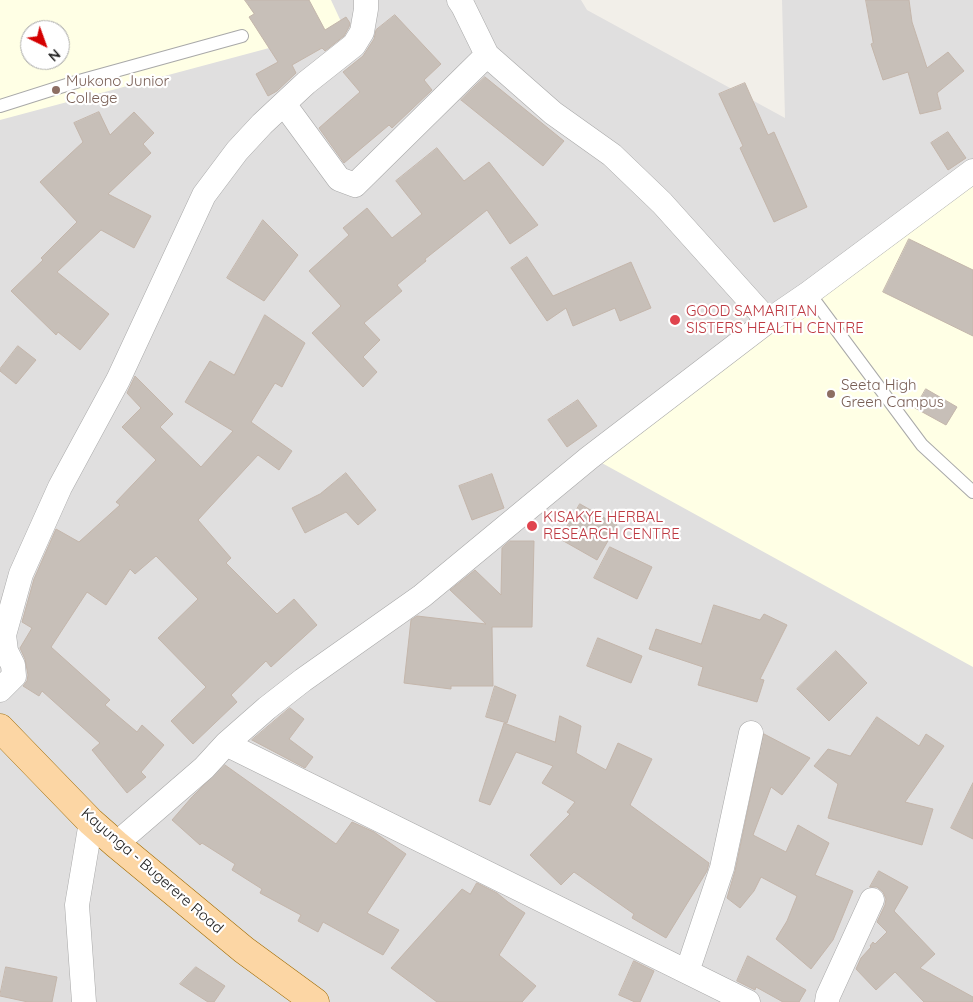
<!DOCTYPE html>
<style>
body{margin:0}
#map{position:relative;width:973px;height:1002px;overflow:hidden;background:#f2efe9;font-family:Quicksand,sans-serif}
canvas{display:block}
.north{position:absolute;left:20px;top:20px;width:50px;height:50px;box-sizing:border-box;background:#fff;border:1px solid #a7a7a7;border-radius:50%;rotate:138deg;font-size:14px;font-weight:700;line-height:20px;text-align:center;color:#222}
.north::after{content:'';display:block;margin:auto;width:18px;height:22px;background:#d40000;clip-path:polygon(50% 0,100% 100%,50% 72%,0 100%)}
</style>
<div id="map">
<canvas width="973" height="1002"></canvas>
<div class="north">N</div>
</div>
<script>
const c = document.querySelector('canvas').getContext('2d');
c.lineJoin = 'round';
function fillPath(path, color) { c.fillStyle = color; c.fill(path, 'evenodd'); }
function trace(path, color, width, dash) { c.strokeStyle = color; c.lineWidth = width; c.lineCap = dash ? 'butt' : 'round'; c.setLineDash(dash || []); c.stroke(path); }
function label(font, color, halo, rows, align = 'center') {
  c.font = font + ' Quicksand,sans-serif'; c.lineWidth = 4.5; c.setLineDash([]); c.textBaseline = 'middle'; c.strokeStyle = halo; c.fillStyle = color; for (const [text, x, y, turn = 0] of rows) {
    c.save(); c.translate(x, y); c.rotate((+turn || 0) * Math.PI / 180); c.textAlign = isNaN(turn) ? turn : align; if (halo) c.strokeText(text, 0, 0); c.fillText(text, 0, 0); c.restore();
  }
}
const residential = new Path2D(`
 M0,0H581L587,10L785,118L782,0H973V1002H0ZM30,30H60V60H30Z`);
const education = new Path2D(`
 M0,0H331L344,28L0,120ZM30,30H60V60H30Z
 M973,184V667L600,462L779,325Z`);
const building = new Path2D(`
 M245,0H309L325,30L346,17L350,23L349,27L344,36L325,51L322,48L292,65L296,73L277,91L268,96L256,74L278,62L249,17L254,14Z
 M866,0H909L912,22L927,68L948,52L964,71L937,93L941,109L920,114L908,72L883,80L871,44L873,43Z
 M395,15L441,64L424,80L432,90L392,128L389,125L344,163L319,128L360,92L343,72L363,56L374,39L376,30Z
 M485,77L564,141L543,166L461,100Z
 M745,83L768,135L774,132L807,207L774,222L740,148L743,146L719,94Z
 M99,112L110,135L134,112L154,133L143,144L151,153L108,194L151,216L134,248L101,230L57,272L109,314L80,350L58,332L56,335L11,291L43,260L41,258L77,222L40,182L83,142L74,123Z
 M948,132L966,158L948,170L931,143Z
 M437,148L464,181L489,162L538,225L510,244L487,210L425,259L426,261L397,285L402,291L364,323L380,340L363,357L377,372L363,387L312,333L341,306L309,271L349,235L343,228L367,208L392,238L422,214L396,181Z
 M263,220L298,255L264,301L227,278Z
 M909,239L973,270V336L883,292Z
 M527,257L553,296L631,262L651,308L620,321L615,308L573,326L566,308L547,321L511,268Z
 M265,315L305,343L282,387L275,383L251,422L292,451L279,470L258,455L198,520L231,558L226,563L277,614L294,599L317,625L271,667L266,661L231,695L237,702L193,744L171,721L206,687L158,638L198,599L156,556L135,574L130,569L106,605L87,592L51,647L110,700L105,705L137,732L142,725L164,745L141,772L146,777L127,793L92,750L100,743L42,691L39,696L23,686L27,681L28,675L25,659L20,648L32,628L22,622L34,579L56,529L79,542L120,505L116,502L156,460L122,427L141,408L127,393L135,376L173,414L160,427L201,467L233,431L185,402L210,361L234,375Z
 M18,346L36,360L16,384L0,371V369Z
 M926,389L957,407L946,425L915,408Z
 M578,400L597,426L567,447L548,420Z
 M346,473L376,510L358,525L346,512L305,533L292,508L320,494Z
 M492,474L504,508L472,520L459,486Z
 M580,504L617,525L597,560L560,539Z
 M510,541H534L532,627H492L493,686H451V689L404,683L411,620L417,616L486,624L450,590L475,570L501,595L502,548Z
 M610,547L652,567L637,599L594,578Z
 M714,605L760,620L764,614L787,625L760,679L764,680L757,702L698,685L703,667L649,649L656,629L701,644Z
 M598,638L642,656L631,683L587,666Z
 M836,651L867,683L829,721L797,689Z
 M495,686L516,695L507,723L486,717Z
 M290,708L304,719L289,739L313,757L305,768L252,740Z
 M560,716L581,726L576,753L606,770L618,743L652,759L630,805L709,863L707,871L666,938L632,918L634,914L574,872L561,885L530,855L570,814L567,812L575,802L542,783L553,766L516,752L490,805L479,801L504,723L555,742Z
 M877,717L919,746L926,734L944,746L905,802L933,809L922,845L828,818L838,784L814,766L828,749L850,756Z
 M764,734L810,758L782,795L771,787L753,835L786,852L798,825L829,843L815,875L853,891L833,940L811,969L776,939L787,921L797,896L761,877L754,891L740,908L727,898L735,871Z
 M225,765L336,844L352,822L374,832L406,854L367,913L399,930L383,955L323,922L318,932L298,921L301,915L260,893L262,889L232,870L235,864L202,843L200,845L172,820L192,797Z
 M973,783V839L951,828Z
 M879,871L908,887L894,911L935,954L920,968L973,997V1002H924L895,972L876,990L856,969L861,958L871,947L870,946L873,942L875,944L887,932L877,922L885,905L886,899L883,892L877,887H870Z
 M477,883L497,893L508,902L525,913L499,955L536,986L522,1002H437L391,968L462,889L470,894Z
 M748,956L806,990L799,1002H783L756,987L755,990L737,981Z
 M634,961L654,971L640,1002H635L619,995Z
 M6,967L57,977L52,1002H28L0,996Z
 M196,967L225,986L214,1002H208L180,984Z`);
const lane = new Path2D(`
 M0,106L79,81L242,36
 M809,293L922,445L973,492`);
const street = new Path2D(`
 M459,0L463,6L487,55L553,113L612,155L662,203L768,321
 M284,104L339,179L355,185L487,55
 M0,690L14,676L13,665L6,651L4,635L21,574L60,487L118,380L204,195L237,151L262,124L306,83L354,45L362,32L366,9V0
 M226,744L748,1002
 M116,844L204,768L226,744L267,708L303,680L422,596L589,458L768,321L809,293L973,171
 M687,972L722,868L751,733
 M84,1002L77,905L91,822
 M827,1002L828,996L872,900`);
const primary = new Path2D(`
 M0,728L91,822L116,844L244,950L315,1002`);
const markers = [
 [56,90,5,"#8d6e63"],
 [675,320,6,"#e0444e"],
 [831,394,5,"#8d6e63"],
 [532,526,6,"#e0444e"]
];
const educationNames = [
 ["Mukono Junior",66,81],
 ["College",66,98],
 ["Seeta High",841,385],
 ["Green Campus",841,402]
];
const healthNames = [
 ["GOOD SAMARITAN",686,311],
 ["SISTERS HEALTH CENTRE",686,328],
 ["KISAKYE HERBAL",543,517],
 ["RESEARCH CENTRE",543,534]
];
const streetNames = [
 ["Kayunga - Bugerere Road",152,871,41]
];
fillPath(residential, '#e0dfdf');
fillPath(education, '#ffffe5');
fillPath(building, '#c7bfb8');
trace(building, '#c4b6ab', 1);
trace(lane, '#a9a9a9', 14);
trace(street, '#a9a9a9', 25);
trace(primary, '#a06b00', 29);
trace(lane, '#fff', 12);
trace(street, '#fff', 24);
trace(primary, '#fcd6a4', 28);
for (const [x, y, r, color] of markers) { const dot = new Path2D(); dot.arc(x, y, r, 0, 2 * Math.PI); c.fillStyle = color; c.fill(dot); trace(dot, '#fff', 2); }
label('15px', '#785e54', '#fff', educationNames, 'left');
label('15px', '#be3a42', '#fff', healthNames, 'left');
label('15px', '#222', '#fff', streetNames);
</script>
